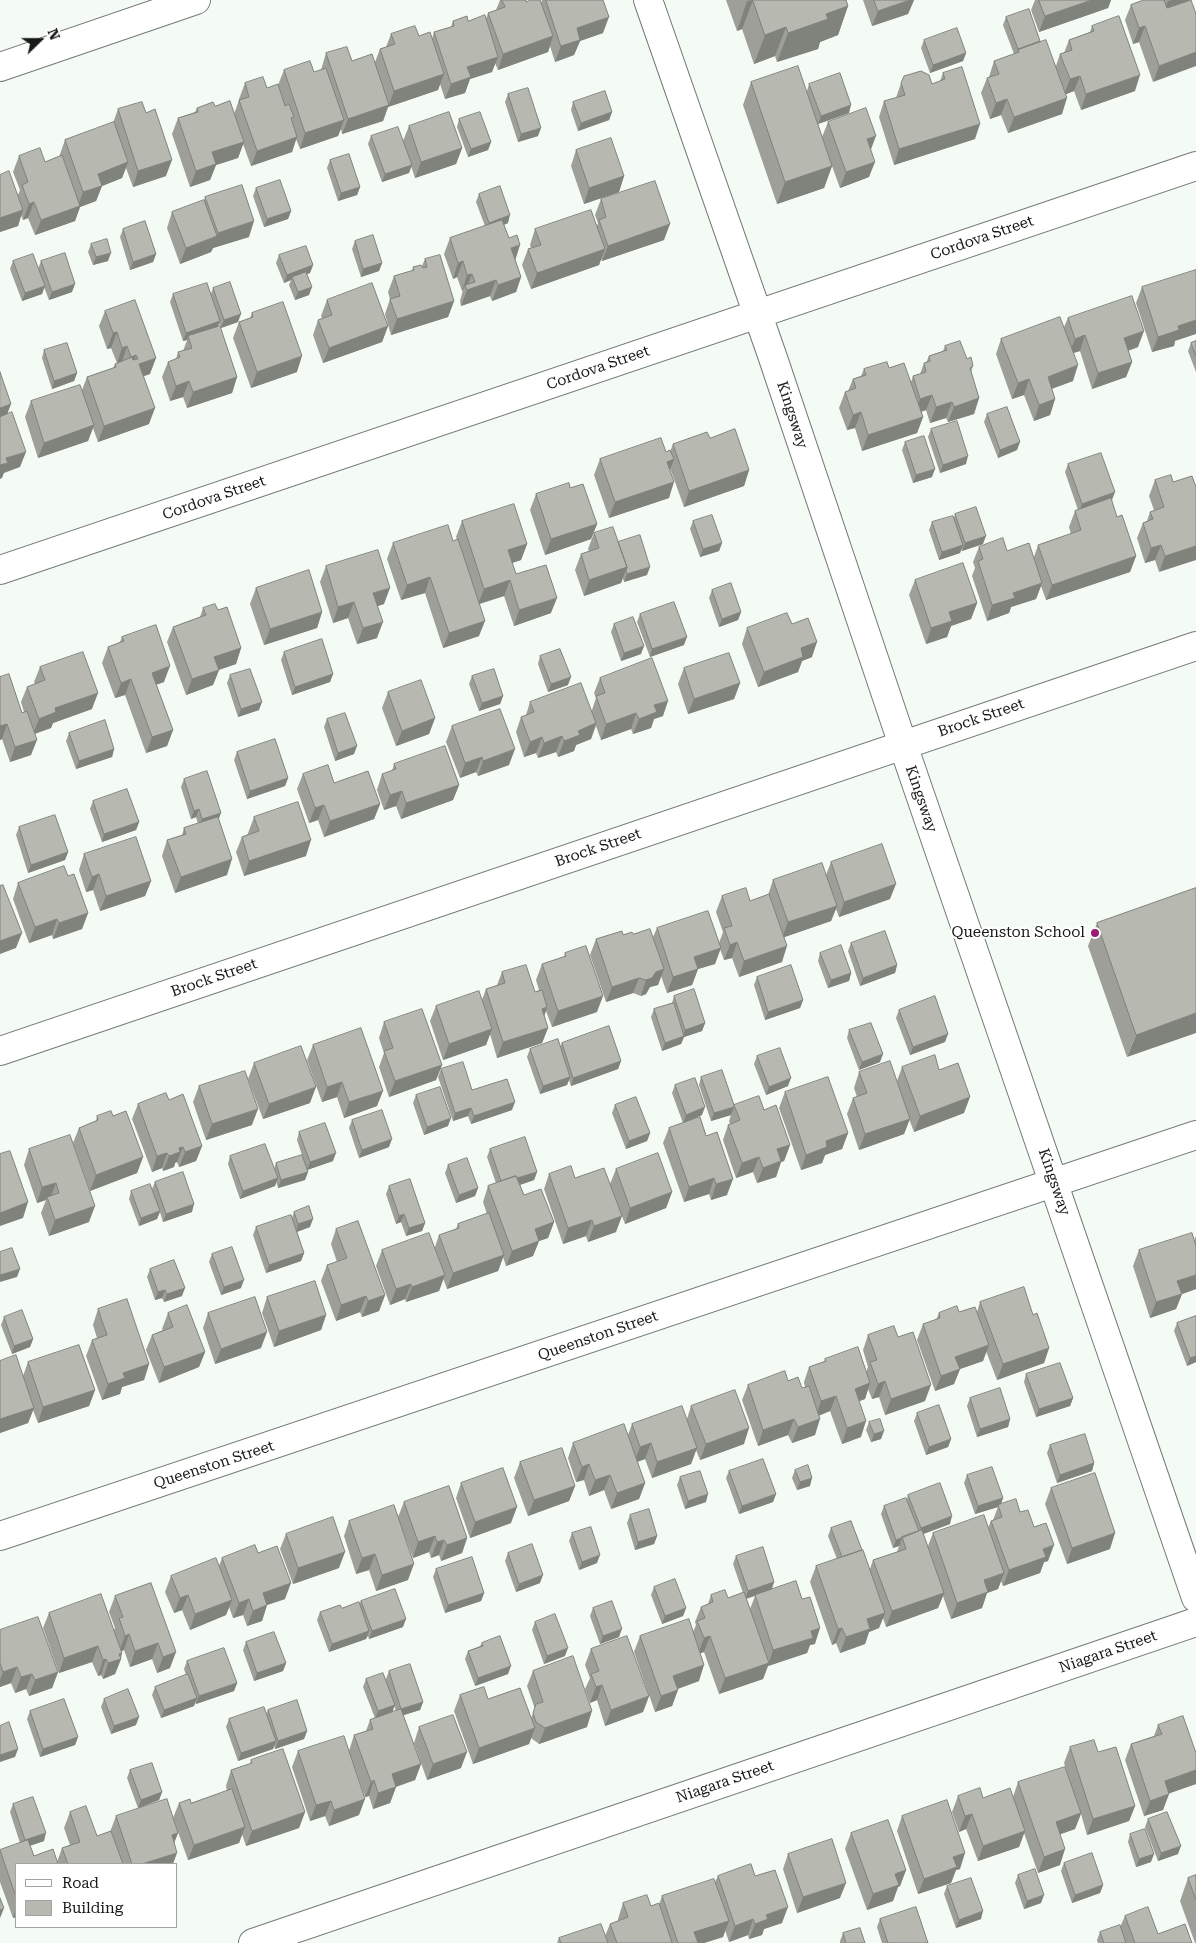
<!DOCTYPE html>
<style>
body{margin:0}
#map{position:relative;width:1196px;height:1943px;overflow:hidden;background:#f4fbf5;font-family:"Roboto Serif",serif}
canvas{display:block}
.legend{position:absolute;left:15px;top:1863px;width:162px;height:65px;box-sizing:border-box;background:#fff;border:1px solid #a2a3a2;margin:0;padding:6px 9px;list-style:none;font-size:15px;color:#161916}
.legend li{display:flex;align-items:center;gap:10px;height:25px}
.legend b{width:25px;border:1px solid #a2a3a2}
.north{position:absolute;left:15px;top:15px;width:50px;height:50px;-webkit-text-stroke:4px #fff;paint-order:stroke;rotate:68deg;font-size:14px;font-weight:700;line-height:20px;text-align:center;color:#161916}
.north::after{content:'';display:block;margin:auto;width:18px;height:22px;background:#161916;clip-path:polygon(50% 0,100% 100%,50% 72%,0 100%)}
</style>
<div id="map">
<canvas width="1196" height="1943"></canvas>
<ul class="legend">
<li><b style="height:6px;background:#fff"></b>Road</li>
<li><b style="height:14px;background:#b7b9b1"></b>Building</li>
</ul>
<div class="north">N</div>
</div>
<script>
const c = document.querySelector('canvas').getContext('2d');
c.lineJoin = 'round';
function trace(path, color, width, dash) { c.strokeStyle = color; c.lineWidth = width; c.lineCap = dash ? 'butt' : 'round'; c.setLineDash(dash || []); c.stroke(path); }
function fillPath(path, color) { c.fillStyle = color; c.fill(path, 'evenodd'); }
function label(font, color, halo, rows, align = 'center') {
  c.font = font + ' "Roboto Serif",serif'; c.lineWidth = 4; c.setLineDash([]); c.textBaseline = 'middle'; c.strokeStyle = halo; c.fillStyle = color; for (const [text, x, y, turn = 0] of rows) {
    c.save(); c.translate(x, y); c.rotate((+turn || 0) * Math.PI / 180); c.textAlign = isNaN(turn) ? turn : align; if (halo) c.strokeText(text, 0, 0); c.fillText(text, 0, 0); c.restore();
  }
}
const minor = new Path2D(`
 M648,0L773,358L903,745L1196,1598
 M0,67L196,0
 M0,570L1196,166
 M0,1051L1196,646
 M0,1536L1196,1135
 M253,1943L1196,1622`);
const wall = new Path2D(`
 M500,0H526V2L541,3L542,0H603V33L580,41L574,55L555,62L550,46L548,52L498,70L495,63L492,72L470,79L465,93L445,99L440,84L438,90L388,107L383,121L342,134L341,129L338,136L300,149L296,139L292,152L251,166L243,144L238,158L216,165L210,180L190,187L172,134L178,118L195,112L197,108L215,106L234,114L239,100V99L245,83L267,88L278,85L284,70L314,72L321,70L326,53L352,61L375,62L380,49L386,47L391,34L419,36L432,39L434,32L451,27L453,21H468L486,19L488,13L496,10Z
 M726,0H846L848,6L838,35L820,42L818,49L777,62L775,56L754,64L742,29L737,31Z
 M863,0H914L908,14L872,26Z
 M1035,0H1111L1108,8L1039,32L1031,10Z
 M1144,0H1189L1153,82L1139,42L1133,44L1125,20L1131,5Z
 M1006,17L1040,41V42L1056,66L1060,54L1064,53L1069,40L1090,32L1092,26L1135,91L1081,110L1074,91L1066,94L1062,114L1008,133L1001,115L990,119L981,93L987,78L989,77L994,61L1014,54L1003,25Z
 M924,40L966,53L963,61L930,73L921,48Z
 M943,73L975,139L894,165L879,117L884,101L896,98L901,83L932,84L940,81Z
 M751,82L807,91L809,84L849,113L818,124L822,137L828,122L871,150L869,177L840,188L832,166L824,188L777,204L743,105Z
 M508,94L538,136L518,142L505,102Z
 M573,102L612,112L609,120L578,131L571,110Z
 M118,109L166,176L133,187L126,168L122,178L102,186L96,201L80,207L75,221L35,235L28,218L23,220L21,215L18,226L0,232V175L18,195L20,190L13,172L19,156L45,162L59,157L65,140L113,123Z
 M459,119L491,142L488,150L468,157L457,127Z
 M409,126L462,148L456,164L415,178L411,166L409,173L382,182L368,144L371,136L403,141Z
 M576,150L624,176L619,192L584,204L571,166Z
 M330,160L360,187L357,195L338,201L327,168Z
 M256,188L291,211L288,219L264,227L253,196Z
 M479,194L508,223L504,225L521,277L516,292L492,301L490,296L461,306L460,301L463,290L462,291L457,277L453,279L444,254L450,238L485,226L476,202Z
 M205,197L249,237L213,248L211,252L180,264L167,228L172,212L204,201Z
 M601,199L664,240L602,261L601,259L599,265L531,289L522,265L528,249L531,248L530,245L535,229L597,226L598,223L595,215Z
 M123,229L156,254L153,262L130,270L120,237Z
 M355,241L382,263L379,271L361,277L352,249Z
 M91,244L108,261L93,265L88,252Z
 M279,255L313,265L310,273L307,274L309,295L295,300L289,285L291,280L284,283L276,263Z
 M425,259L454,301L448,317L391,335L385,314L390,299L388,292L394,276L412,271L413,267L422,266Z
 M13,261L38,269L41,261L72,292L49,300L44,287L42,294L22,301L10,269Z
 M1142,287L1175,341L1174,346L1152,352L1136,303Z
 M213,288L238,322L221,328L219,323L218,326L237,377L232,393L187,408L183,397L170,401L162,377L168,362L176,359L178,352L183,351L187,340L183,341L170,302L173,294H211Z
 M327,300L388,326L382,342L323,363L313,335L318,320L322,318L321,316Z
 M105,311L150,374L143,376L149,424L98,442L93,428L88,441L38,458L25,417L31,401L82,390L87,377L113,368L115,364L117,363L111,348L107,349L99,326Z
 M252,313L297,372L251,388L233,338L239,322L250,318Z
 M1068,318L1138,347L1128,351L1132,362L1126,377L1092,389L1080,351L1074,353L1073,381L1052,389L1055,399L1050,415L1034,421L1024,395L1012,399L996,354L1001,339L1064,327Z
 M1196,341V372L1188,351L1191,343Z
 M945,346L967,359L973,366L971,372L979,398L974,414L948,422L946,418L930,423L926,410L921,412L923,417L917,433L862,451L855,428L847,430L839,408L845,392L848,391L853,379L861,376L864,369L889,368L911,382L913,376L920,374L924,363H926L929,356L943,351Z
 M44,350L77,373L74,381L52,389L42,358Z
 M987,414L1017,450L998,458L984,422Z
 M931,429L966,464L940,473L928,437Z
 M710,438L749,470L744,486L684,507L670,468L669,498L609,518L594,475L600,459L670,452L673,444Z
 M905,442L932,477L913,483L902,450Z
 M1068,464L1112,500H1111L1117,517L1136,556L1130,572L1046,600L1041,586L1036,599L1011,607L1009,613L987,621L972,576L975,568L973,562L979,547L1007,551L1034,557L1038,545L1071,534L1069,527L1075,511L1078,510L1065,472Z
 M1155,480L1173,482L1196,487L1159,572L1155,560L1145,563L1137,538L1143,523L1147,521L1150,512L1154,510L1149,496Z
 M570,488L597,524L591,539L545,555L530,510L536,494Z
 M955,514L983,544L962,551L961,549L960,553L939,560L929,530L932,522L954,518Z
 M462,521L527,544L521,560L512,563L516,574L551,613L514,626L504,596L480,604L479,636L443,648L425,593L401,600L387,559L393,543L453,541L457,539L456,537Z
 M693,521L722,543L719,551L700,557L690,529Z
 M594,533L618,542L647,575L624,582L623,578L621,583L584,596L575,570L581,554L589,551L588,549Z
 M326,566L384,604L378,606L377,638L357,644L348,618L333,623L320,582Z
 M915,580L977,603L971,619L951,626L947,637L926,644L909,595Z
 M256,588L322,612L317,628L264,645L250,604Z
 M712,590L741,612L738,620L719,627L709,598Z
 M203,608L241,648L236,664L219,670L213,685L186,695L167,642L173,627L200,617Z
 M640,614L684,645L650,657L637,622Z
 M614,624L641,654L621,661L611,632Z
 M792,624L812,657L802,661L798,672L758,687L742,644L747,628Z
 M122,637L164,682L156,685L173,730L167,746L146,753L125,695L115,698L102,663L108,647L120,642Z
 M284,652L333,674L330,682L292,695L281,660Z
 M540,656L568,685L548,692L538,664Z
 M40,667L92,709L53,723L51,728L35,734L31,755L10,762L2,739L0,740V677L22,713L24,712L21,702L27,687L35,684L34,682Z
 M684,668L740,683L734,699L688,714L678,684Z
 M230,675L259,710L238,717L227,683Z
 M472,676L503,696L500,704L479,711L469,684Z
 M600,678L663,716L654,719L651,728L633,734L631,729L601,740L596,726L591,739L576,745L574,751L558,757L556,752L538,758L536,753L524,757L516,732L521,717L526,715L530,702L592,710L596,698L594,693Z
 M388,692L435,718L429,734L396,746L382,708Z
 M327,719L354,754L335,761L324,727Z
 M452,726L509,765L478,776L476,772L460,778L446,742Z
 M69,733L114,749L112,757L76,769L66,741Z
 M237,752L288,778L285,786L247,799L234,760Z
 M394,764L459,785L453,800L401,819L396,806L384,810L377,790L382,774L392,771Z
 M303,774L380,804L374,819L324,837L318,820L309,823L297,789Z
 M184,779L218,819L227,875L175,893L162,856L167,840L182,835L184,828L198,824L196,817L191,819L181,787Z
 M93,801L139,822L136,830L102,842L90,809Z
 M254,817L306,856L244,876L236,852L242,837L248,834V833Z
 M19,827L68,852L65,860L28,873L16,835Z
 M84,854L151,881L145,896L100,911L93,890L86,892L79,870Z
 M831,862L890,899L839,917L836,909L831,921L784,937L782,962L739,977L732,958L724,960L720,949L715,964L698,969L692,985L667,993L661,976L658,985L650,987L646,994L641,996L633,993L606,1002L590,955L596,939L623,935L633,934L653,937L657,928L719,943L723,932L716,912L722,896L750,901L768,895L773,880L826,875Z
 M68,876L88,913L82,929L53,939L52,935L29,943L13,899L18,883Z
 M1196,888L1127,1057L1088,946L1097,923Z
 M851,943L897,965L895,973L860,986L848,951Z
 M565,953L597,1012L552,1027L546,1011L544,1016L548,1028L542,1043L497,1058L490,1034L486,1045L443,1060L430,1021L436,1006L482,1000L486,989L497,985L502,972L535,992L539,990L536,980L542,964L564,957Z
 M820,953L851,973L849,981L828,988L818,961Z
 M757,977L803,1000L800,1008L765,1020L754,985Z
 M674,996L705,1023L702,1031L684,1037L681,1044L662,1051L651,1017L654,1009L672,1003Z
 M899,1010L945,1042L910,1055L896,1018Z
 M384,1022L442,1065L436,1080L389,1097L379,1067L384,1053L379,1038Z
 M849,1030L880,1062L859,1070L847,1038Z
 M562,1043L621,1061L618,1069L571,1086L569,1080L567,1085L540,1094L527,1057L530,1049L560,1047Z
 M313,1045L377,1106L344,1118L337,1097L322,1102L307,1060Z
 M757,1056L788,1086L766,1095L754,1064Z
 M254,1063L310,1103L263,1119L248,1079Z
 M902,1067L939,1070L964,1113L914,1132L909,1119L904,1134L859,1150L847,1114L853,1098L857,1097L854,1088L859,1072L897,1081Z
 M441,1069L472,1090L512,1110L471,1124L468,1116L453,1121L438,1077Z
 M701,1077L734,1105L764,1110L790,1145L784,1161L781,1162L776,1177L757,1183L753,1172L736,1178L723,1140L728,1125L730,1124L729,1121L731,1115L711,1121L699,1085Z
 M675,1085L702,1115L683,1123L672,1093Z
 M199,1086L252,1125L206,1140L193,1102Z
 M785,1092L848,1133L842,1149L825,1155L822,1163L801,1170L779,1108Z
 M416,1095L448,1126L424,1135L413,1103Z
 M169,1100L202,1146L196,1161L179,1167L177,1162L175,1163L174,1167L163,1171L162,1168L152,1172L132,1119L138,1104Z
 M615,1105L650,1133L647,1141L626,1149L612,1113Z
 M97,1116H113L143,1157L137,1173L90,1191L73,1143L79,1128L96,1121Z
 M700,1117L727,1195L711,1200L709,1194L684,1202L663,1143L669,1128Z
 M352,1120L389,1147L359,1158L349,1128Z
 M299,1132L333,1161L307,1170L308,1172L305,1180L278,1188L276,1181L275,1186L240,1199L228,1164L230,1156L274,1169L276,1163L302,1155L297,1140Z
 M29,1149L89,1222L49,1236L41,1213L46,1200L37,1203L24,1165Z
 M490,1149L537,1172L534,1180L520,1185L524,1195L554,1222L548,1238L539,1241L533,1256L506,1266L503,1257L498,1271L447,1289L443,1278L439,1291L406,1302L405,1299L390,1305L376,1266L382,1250L435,1247L439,1235L456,1229L458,1224L487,1214L483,1202L488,1186L496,1183L487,1157Z
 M448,1165L478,1188L475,1196L456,1203L445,1173Z
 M616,1169L672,1192L666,1208L625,1224L617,1203L616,1232L588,1242L586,1236L563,1244L544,1189L549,1174L610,1184Z
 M155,1182L192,1212L163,1222L160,1212L157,1219L139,1226L129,1199L131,1191L152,1189Z
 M389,1186L425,1223L422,1231L406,1236L401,1222L396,1224L386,1194Z
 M294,1212L310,1227L297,1232L304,1253L301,1261L266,1273L253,1235L256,1227L292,1218Z
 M336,1229L385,1295L379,1311L362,1317L360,1312L336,1321L321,1281L327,1265L337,1262L331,1244Z
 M1196,1236V1289L1182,1294L1176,1309L1150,1318L1133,1266L1139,1250L1194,1241Z
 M212,1254L241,1288L221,1295L209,1262Z
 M150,1269L182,1296L164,1302L162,1298L155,1300L147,1277Z
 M267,1297L326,1315L321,1330L274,1347L262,1313Z
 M980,1302L1033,1315L1049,1348L1044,1363L997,1380L986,1351L983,1361L960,1369L954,1384L935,1391L917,1340L923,1324L936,1320L939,1313L977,1312Z
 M98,1309L149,1364L144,1380L122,1387L120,1394L102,1400L86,1356L92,1340L97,1338L93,1325Z
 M168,1313L205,1352L199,1367L159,1383L146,1350L152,1335L163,1330L162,1329Z
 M208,1313L261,1348L215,1364L203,1328Z
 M1196,1316V1362L1187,1366L1174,1331L1177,1323Z
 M4,1317L33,1339L30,1347L12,1354L1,1325Z
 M868,1335L898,1337L925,1401L885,1415L879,1397L872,1399L868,1389L865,1399L859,1401L861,1437L842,1444L830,1411L819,1415L815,1435L792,1443L788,1435L758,1446L742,1400L748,1385L788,1381L802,1388L805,1387L804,1382L809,1367L824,1362L825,1359L866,1372L868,1367L863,1350Z
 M0,1361L23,1376L28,1362L95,1390L89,1406L38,1423L33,1410L28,1423L0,1433Z
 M1026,1374L1073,1398L1070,1406L1036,1417L1024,1382Z
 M970,1398L1010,1419L1008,1427L977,1437L967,1406Z
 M691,1406L744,1444L700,1460L696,1450L691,1464L652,1478L645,1459L637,1462L645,1483L639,1499L611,1509L604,1490L589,1496L584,1480L576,1482L568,1458L573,1443L628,1435L632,1424L687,1419Z
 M917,1413L951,1439L948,1447L926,1455L914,1421Z
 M869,1422L881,1439L871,1442L866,1430Z
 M1050,1445L1094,1463L1092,1471L1057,1483L1047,1453Z
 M520,1462L575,1486L569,1501L528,1516L514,1478Z
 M795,1470L810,1486L797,1490L792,1478Z
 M729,1471L776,1494L773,1502L739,1514L726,1478Z
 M967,1475L1003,1498L1001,1504L1020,1512L1034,1527L1048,1561L1044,1562L1040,1573L1003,1586L1001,1581L998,1589L987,1593L982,1608L951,1619L943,1596L938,1608L886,1627L883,1618L879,1628L869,1632L865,1644L840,1653L836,1643L832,1645L810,1582L816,1566L837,1559L828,1536L831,1528L870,1569L873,1560L897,1552L899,1546L893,1548L881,1514L884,1506L907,1499L908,1495L950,1524L923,1534L928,1546L933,1533L988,1528L991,1521L993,1520L998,1507L975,1514L964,1483Z
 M680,1477L706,1502L685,1509L677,1485Z
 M461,1483L511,1523L470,1538L456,1498Z
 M1051,1488L1110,1549L1067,1564L1045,1504Z
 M404,1502L467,1538L462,1553L441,1561L439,1555L431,1558L429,1552L413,1558L402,1529L408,1580L376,1591L369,1570L356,1574L344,1536L349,1521L398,1517Z
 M630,1515L657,1536L654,1544L635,1550L627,1523Z
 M572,1533L597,1563L579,1570L569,1541Z
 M286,1534L339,1568L293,1584L280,1549Z
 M258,1553L285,1599L267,1605L262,1621L247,1626L243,1615L233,1618L229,1607L226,1615L190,1630L182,1610L174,1613L165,1592L171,1576L219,1566L222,1558Z
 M508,1553L540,1583L516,1592L505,1561Z
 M736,1556L774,1582L772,1589L815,1644L810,1645L807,1653L768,1666L763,1679L719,1694L704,1652L700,1653L699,1681L678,1689L672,1706L655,1712L634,1652L640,1636L693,1632L696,1625L695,1622L701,1607L708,1604L711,1595L728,1598L743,1593L733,1564ZM755,1596L750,1609L746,1599Z
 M436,1569L484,1593L481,1601L445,1613L433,1577Z
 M151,1583L170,1668L157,1673L152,1659L130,1667L124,1650L122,1651L121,1659L115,1674L103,1679L101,1675L98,1676L92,1662L59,1673L43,1628L49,1613L114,1630L115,1628L109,1612L115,1596Z
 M654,1587L686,1608L683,1616L662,1624L651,1595Z
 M361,1601L403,1627L369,1639L368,1636L366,1639L329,1652L317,1620L320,1612L342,1608L360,1603Z
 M593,1608L619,1637L600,1644L590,1616Z
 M535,1622L565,1656L544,1664L532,1630Z
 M0,1630L58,1672L52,1688L29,1696L26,1689L15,1693L11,1683L0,1687Z
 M246,1642L286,1663L283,1671L254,1681L243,1650Z
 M482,1643L508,1674L475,1686L465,1659L468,1651L480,1646Z
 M591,1649L649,1696L643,1712L605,1726L597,1700L590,1703L585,1689L590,1678L585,1665Z
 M187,1661L237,1683L234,1691L196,1704L195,1702L194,1706L161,1718L152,1695L155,1687L186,1675L184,1669Z
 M389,1671L423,1702L420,1710L403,1715L421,1764L415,1780L396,1787L390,1803L373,1809L369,1796L365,1797L353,1763L359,1815L329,1826L325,1816L310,1821L292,1767L298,1751H349L354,1735L366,1731L370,1720L375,1718L363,1687L366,1679H386ZM394,1705L396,1711L392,1713Z
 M533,1671L587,1727L539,1744L531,1738L529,1744L473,1764L454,1711L460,1695L531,1718L535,1709L527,1686Z
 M104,1699L136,1725L111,1734L101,1707Z
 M268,1710L307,1731L304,1739L275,1749L274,1745L273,1749L238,1761L226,1727L229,1719L266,1714Z
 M30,1711L78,1737L75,1745L40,1757L27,1719Z
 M1158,1725L1196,1753V1784L1169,1793L1163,1810L1144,1816L1125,1760L1131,1744L1154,1736Z
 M419,1727L461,1768L427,1780L414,1743Z
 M1070,1747L1098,1752L1135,1806L1129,1821L1087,1835L1081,1814L1075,1829L1060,1834V1865L1038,1873L1024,1833L1019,1847L978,1861L966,1829L959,1832L952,1812L958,1796L983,1798L1013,1797L1018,1782L1071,1785L1064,1763Z
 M251,1760L305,1812L299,1828L246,1846L242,1834L239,1843L188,1860L173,1818L179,1803H191L227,1791L226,1786L231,1770L250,1764Z
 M130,1770L162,1792L159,1800L138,1808L127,1778Z
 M13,1804L44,1841L30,1846L34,1856L57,1862L62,1848L70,1845L64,1828L70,1812L97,1836L110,1832L116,1816L178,1833L174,1843L173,1864H16V1917L13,1918L0,1882V1850L20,1843L10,1812Z
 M902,1816L960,1869L956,1870L951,1883L918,1894L897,1831Z
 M1148,1819L1178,1854L1158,1861L1145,1827Z
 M851,1833L906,1870L900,1886L898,1887L893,1901L867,1910L845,1849Z
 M1130,1834L1151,1862L1136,1867L1128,1842Z
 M788,1854L840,1898L797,1913L783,1869Z
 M1064,1863L1103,1885L1100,1893L1072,1903L1061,1871Z
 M1018,1875L1041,1903L1024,1909L1015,1883Z
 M1196,1875V1943H1195L1180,1901L1188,1878Z
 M718,1876H755L782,1923L764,1929L762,1935L749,1939L748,1935L729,1942L725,1930L723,1937L704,1943H557L559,1938L605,1936L610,1924L618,1921V1919L623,1903L651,1906L659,1905L662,1896L715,1882Z
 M947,1886L981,1919L956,1928L944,1894Z
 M1125,1916L1158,1934L1192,1943H1098L1097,1940L1100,1932L1120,1927Z
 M880,1919L928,1943H882L877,1927Z
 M843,1933L865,1943H840V1941Z`);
const shadedWall = new Path2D(`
 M753,0L742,29L737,31L747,1Z
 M910,0H914L908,14L872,26L878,11Z
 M1092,0H1111L1108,8L1039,32L1045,16Z
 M1172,0H1189L1165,9L1168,1Z
 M848,6L838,35L820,42L818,49L777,62L788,33L826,14Z
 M609,17L603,33L580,41L574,55L555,62L561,46L577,28Z
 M1145,26L1139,42L1133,44L1139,28Z
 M786,27L775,56L754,64L765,35Z
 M553,36L548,52L498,70L503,54Z
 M1196,52V66L1153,82L1159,66Z
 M966,53L963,61L930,73L933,65Z
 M498,57L492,72L470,79L465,93L445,99L451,84L467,67Z
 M444,74L438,90L388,107L383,121L342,134L348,119L389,105L394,91Z
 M1140,75L1135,91L1081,110L1086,94Z
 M1080,76L1074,91L1064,95L1070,79Z
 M1067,98L1062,114L1008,133L1014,117Z
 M1007,99L1001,115L990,119L996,103Z
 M851,105L849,113L818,124L821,116Z
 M612,112L609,120L578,131L581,123Z
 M344,120L338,136L300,149L305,133Z
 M980,124L975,139L894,165L899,149Z
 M541,128L538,136L518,142L521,134Z
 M876,136L870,152L867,139Z
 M297,137L292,152L251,166L257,151Z
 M244,142L238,158L216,165L210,180L190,187L196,171L212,152Z
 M491,142L488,150L468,157L471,149Z
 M462,148L456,164L415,178L421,162Z
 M172,160L166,176L133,187L138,171Z
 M128,162L122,178L102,186L96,201L80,207L75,221L35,235L41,220L78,206L83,192L98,174Z
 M875,162L869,177L840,188L846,172Z
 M412,165L409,173L382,182L385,174Z
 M832,166L824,188L777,204L785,182Z
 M624,176L619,192L584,204L589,188Z
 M360,187L357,195L338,201L341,193Z
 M34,202L28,218L23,220L29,204Z
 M23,210L18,226L0,232V218Z
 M291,211L288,219L264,227L267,219Z
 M510,215L508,223L486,231L489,223Z
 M254,221L249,237L213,248L211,252L180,264L186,248L216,237L218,233Z
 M670,224L664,240L602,261L608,246Z
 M520,245L515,261L511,248Z
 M605,249L599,265L531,289L537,273Z
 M111,253L108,261L93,265L96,257Z
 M156,254L153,262L130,270L133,262Z
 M463,261L457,277L453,279L458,263Z
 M382,263L379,271L361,277L363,269Z
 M313,265L310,273L293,279L292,277L291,280L284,283L287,275Z
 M472,274L466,289L465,285L463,290L462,291L467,275Z
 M521,277L516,292L492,301L498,285Z
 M496,280L490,296L461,306L467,290Z
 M75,284L72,292L49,300L52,292Z
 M45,286L42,294L22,301L25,293Z
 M312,287L309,295L295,300L298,292Z
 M454,301L448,317L391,335L397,319Z
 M241,314L238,322L221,328L224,320Z
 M1196,320V334L1175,341L1174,346L1152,352L1158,337L1178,326Z
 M220,321L217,329L188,336L187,340L183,341L186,333Z
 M388,326L382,342L323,363L329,348Z
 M1144,331L1138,347L1118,354L1124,338Z
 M117,332L111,348L107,349L113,333Z
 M1085,335L1080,351L1069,354L1075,339Z
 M127,346L122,362L117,363L122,348Z
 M136,355L131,371L125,372L131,357Z
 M302,356L297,372L251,388L257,372Z
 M156,358L150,374L133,380L139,364Z
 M1132,362L1126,377L1092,389L1098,373Z
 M1078,365L1073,381L1042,392L1048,377Z
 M77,373L74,381L52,389L54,381Z
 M237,377L232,393L187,408L193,392Z
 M1029,379L1024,395L1012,399L1018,383Z
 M189,381L183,397L170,401L176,386Z
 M932,395L926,410L914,414L920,399Z
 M979,398L974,414L948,422L954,407Z
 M1055,399L1050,415L1034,421L1039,405Z
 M952,402L946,418L930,423L936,407Z
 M11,404L5,420L0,421V408Z
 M155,408L149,424L98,442L104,426Z
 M861,412L855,428L847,430L853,415Z
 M923,417L917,433L862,451L868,435Z
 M94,425L88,441L38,458L44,443Z
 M1020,442L1017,450L998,458L1000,450Z
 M26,452L20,467L4,473L2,478L0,479V465L6,458Z
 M968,456L966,464L940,473L943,465Z
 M674,459L668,475L667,462Z
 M935,469L932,477L913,483L916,475Z
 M749,470L744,486L684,507L689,491Z
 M674,482L669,498L609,518L615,502Z
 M1115,492L1112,500L1079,512L1082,504Z
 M597,524L591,539L545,555L551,539Z
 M986,536L983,544L962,551L965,543Z
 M722,543L719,551L700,557L703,549Z
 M527,544L521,560L502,566L508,550Z
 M963,545L960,553L939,560L942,552Z
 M1161,545L1155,560L1145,563L1151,548Z
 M1196,546V560L1159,572L1165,556Z
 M1136,556L1130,572L1046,600L1052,585Z
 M627,567L621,583L584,596L589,580Z
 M650,567L647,575L624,582L627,574Z
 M430,577L425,593L401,600L407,585Z
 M510,580L504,596L478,604L484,589Z
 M1042,583L1036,599L1011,607L1009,613L987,621L992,605L1013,593Z
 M390,588L384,604L368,609L373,593Z
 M557,598L551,613L514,626L519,610Z
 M354,602L348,618L333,623L338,607Z
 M977,603L971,619L951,626L947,637L926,644L931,628L949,612Z
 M322,612L317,628L264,645L270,629Z
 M741,612L738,620L719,627L722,619Z
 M485,621L479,636L443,648L449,633Z
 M383,622L377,638L357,644L363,628Z
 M687,637L684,645L650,657L652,649Z
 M817,642L812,657L802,661L798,672L758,687L764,672L801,648Z
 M644,646L641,654L621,661L624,653Z
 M241,648L236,664L209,673L214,657Z
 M170,666L164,682L146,688L152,673Z
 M219,670L213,685L186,695L192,679Z
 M333,674L330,682L292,695L295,687Z
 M571,677L568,685L548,692L551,684Z
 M131,679L125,695L115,698L121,683Z
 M740,683L734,699L688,714L694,699Z
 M98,693L92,709L53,723L51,728L33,734L39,719L55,708Z
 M503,696L500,704L479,711L482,703Z
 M668,701L663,716L654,719L651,728L633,734L639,719L654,705Z
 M262,702L259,710L238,717L241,709Z
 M636,713L631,729L601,740L606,724Z
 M435,718L429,734L396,746L402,731Z
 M596,723L591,739L576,745L574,751L558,757L564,741L578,731Z
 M7,724L2,739L0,740V726Z
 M173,730L167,746L146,753L152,737Z
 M562,736L556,752L538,758L544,743Z
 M542,737L536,753L524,757L530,742Z
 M37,740L31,755L10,762L15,747Z
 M357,746L354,754L335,761L338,753Z
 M114,749L112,757L76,769L79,761Z
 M515,749L509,765L478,776L483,761Z
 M482,757L476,772L460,778L465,763Z
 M288,778L285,786L247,799L250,791Z
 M459,785L453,800L401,819L406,803Z
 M402,791L396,806L384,810L390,795Z
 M380,804L374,819L324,837L330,821Z
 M324,805L318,820L309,823L315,808Z
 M199,809L196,817L191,819L194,811Z
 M221,813L218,821L199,827L202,819Z
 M139,822L136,830L102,842L104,834Z
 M311,840L306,856L244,876L249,861Z
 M68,852L65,860L28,873L31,865Z
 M232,859L227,875L175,893L181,877Z
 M99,874L93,890L86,892L92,877Z
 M151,881L145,896L100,911L106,896Z
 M896,884L890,899L839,917L844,902Z
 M837,906L831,921L782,938L788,922Z
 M88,913L82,929L53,939L59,923Z
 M57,919L52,935L29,943L35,927Z
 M22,933L16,948L0,954V941Z
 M737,942L732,958L724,960L730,945Z
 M787,946L782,962L739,977L744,961Z
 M721,948L715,964L698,969L692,985L667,993L673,977L694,957Z
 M897,965L895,973L860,986L863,978Z
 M664,969L658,985L650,987L646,994L641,996L646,980L656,972Z
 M851,973L849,981L828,988L831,980Z
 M639,978L633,993L606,1002L612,987Z
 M603,996L597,1012L552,1027L558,1011Z
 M803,1000L800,1008L765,1020L768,1012Z
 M547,1007L542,1023V1009Z
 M1196,1013V1033L1127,1057L1136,1035Z
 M705,1023L702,1031L684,1037L681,1044L662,1051L665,1043L683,1037L685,1030Z
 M548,1028L542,1043L497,1058L503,1042Z
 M492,1029L486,1045L443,1060L449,1044Z
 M948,1034L945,1042L910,1055L913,1047Z
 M883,1054L880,1062L859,1070L862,1062Z
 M621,1061L618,1069L571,1086L573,1078Z
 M442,1065L436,1080L389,1097L395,1081Z
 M570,1077L567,1085L540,1094L543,1086Z
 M791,1078L788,1086L766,1095L769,1087Z
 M342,1082L337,1097L322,1102L327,1087Z
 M316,1087L310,1103L263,1119L269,1104Z
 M383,1091L377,1106L344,1118L349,1102Z
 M970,1097L964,1113L914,1132L920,1116Z
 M515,1102L512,1110L471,1124L474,1116Z
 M705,1107L702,1115L683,1123L686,1115Z
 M734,1107L731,1115L711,1121L714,1113Z
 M471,1108L468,1116L453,1121L455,1113Z
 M258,1109L252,1125L206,1140L212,1124Z
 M451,1118L448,1126L424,1135L427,1127Z
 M910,1119L904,1134L859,1150L865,1134Z
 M650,1133L647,1141L626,1149L629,1141Z
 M848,1133L842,1149L825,1155L822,1163L801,1170L806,1155L826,1141Z
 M392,1139L389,1147L359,1158L362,1150Z
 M790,1145L784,1161L781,1162L776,1177L757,1183L763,1168L777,1149Z
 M202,1146L196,1161L179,1167L185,1152Z
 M183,1147L177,1162L175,1163L174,1167L163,1171L169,1156L179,1148Z
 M167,1153L162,1168L152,1172L157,1156Z
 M336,1153L333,1161L307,1170L310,1162Z
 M143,1157L137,1173L90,1191L96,1175Z
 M759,1157L753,1172L736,1178L742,1163Z
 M308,1172L305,1180L278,1188L281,1180Z
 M537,1172L534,1180L499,1192L502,1184Z
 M278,1178L275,1186L240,1199L243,1191Z
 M714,1178L709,1194L684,1202L689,1187Z
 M733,1179L727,1195L711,1200L716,1184Z
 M56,1183L50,1199L47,1197L46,1200L37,1203L42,1187Z
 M478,1188L475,1196L456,1203L459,1195Z
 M672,1192L666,1208L625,1224L630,1208Z
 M28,1202L23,1218L0,1226V1213Z
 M194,1204L192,1212L163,1222L166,1214Z
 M95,1206L89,1222L49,1236L55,1220Z
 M160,1211L157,1219L139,1226L141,1218Z
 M404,1214L401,1222L396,1224L399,1216Z
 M622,1216L616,1232L588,1242L594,1226Z
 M313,1219L310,1227L296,1232L298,1224Z
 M592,1220L586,1236L563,1244L568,1228Z
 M554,1222L548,1238L539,1241L533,1256L506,1266L512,1251L535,1229Z
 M425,1223L422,1231L406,1236L409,1228Z
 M304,1253L301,1261L266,1273L269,1265Z
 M504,1255L498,1271L447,1289L453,1273Z
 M20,1269L17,1277L0,1282V1275Z
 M445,1275L439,1291L406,1302L412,1287Z
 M1196,1275V1289L1182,1294L1176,1309L1150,1318L1156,1302L1177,1281Z
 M244,1280L241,1288L221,1295L224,1287Z
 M411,1284L405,1299L390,1305L396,1289Z
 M185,1288L182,1296L164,1302L167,1294Z
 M165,1290L162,1298L155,1300L158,1292Z
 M385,1295L379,1311L362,1317L368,1301Z
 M366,1296L360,1312L336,1321L341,1305Z
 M326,1315L321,1330L274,1347L279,1331Z
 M267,1332L261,1348L215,1364L221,1349Z
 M33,1339L30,1347L12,1354L14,1346Z
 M989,1345L983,1361L960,1369L954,1384L935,1391L941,1376L955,1357Z
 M1049,1348L1044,1363L997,1380L1003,1364Z
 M205,1352L199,1367L159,1383L164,1367Z
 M1196,1356V1362L1187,1366L1190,1358Z
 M149,1364L144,1380L122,1387L120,1394L102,1400L108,1384L123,1373Z
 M885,1381L879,1397L872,1399L878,1384Z
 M870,1383L865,1399L849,1405L855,1389Z
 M931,1385L925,1401L885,1415L891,1399Z
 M95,1390L89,1406L38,1423L43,1407Z
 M836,1396L830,1411L816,1417L821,1401Z
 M1073,1398L1070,1406L1036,1417L1039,1409Z
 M34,1408L28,1423L0,1433V1419Z
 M794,1419L788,1435L758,1446L763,1430Z
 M820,1419L815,1435L792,1443L798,1427Z
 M1010,1419L1008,1427L977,1437L980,1429Z
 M866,1421L861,1437L842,1444L847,1428Z
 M749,1428L744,1444L700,1460L706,1444Z
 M884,1431L881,1439L871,1442L874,1434Z
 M951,1439L948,1447L926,1455L929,1447Z
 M651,1443L645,1459L634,1463L640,1447Z
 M697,1448L691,1464L652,1478L657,1462Z
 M1094,1463L1092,1471L1057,1483L1060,1475Z
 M589,1464L584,1480L576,1482L582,1467Z
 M610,1475L604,1490L589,1496L595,1480Z
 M812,1478L810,1486L797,1490L800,1482Z
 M645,1483L639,1499L611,1509L617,1493Z
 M575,1486L569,1501L528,1516L534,1500Z
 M708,1494L706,1502L685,1509L688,1501Z
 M776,1494L773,1502L739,1514L742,1506Z
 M1003,1498L1000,1506L998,1505V1507L975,1514L978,1506Z
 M517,1507L511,1523L470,1538L475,1522Z
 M952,1516L950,1524L918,1536L921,1528Z
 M1115,1533L1110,1549L1067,1564L1072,1548Z
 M435,1536L429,1552L413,1558L418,1542Z
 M657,1536L654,1544L635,1550L638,1542Z
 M467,1538L462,1553L441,1561L447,1545Z
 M902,1538L899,1546L893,1548L896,1540Z
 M444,1540L439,1555L431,1558L437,1542Z
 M1054,1545L1048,1561L1044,1562L1040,1573L1003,1586L1009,1570L1043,1549Z
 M345,1552L339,1568L293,1584L298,1568Z
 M375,1554L369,1570L356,1574L362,1558Z
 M600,1555L597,1563L579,1570L582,1562Z
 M414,1564L408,1580L376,1591L382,1575Z
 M1004,1573L998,1589L987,1593L982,1608L951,1619L957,1603L984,1580Z
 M543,1575L540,1583L516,1592L519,1584Z
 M774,1582L771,1590L745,1599L748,1591Z
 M291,1583L285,1599L267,1605L262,1621L247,1626L253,1611L263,1593Z
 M484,1593L481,1601L445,1613L448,1605Z
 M944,1593L938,1608L886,1627L892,1611Z
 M188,1595L182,1610L174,1613L180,1598Z
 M249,1599L243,1615L233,1618L239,1603Z
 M232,1600L226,1615L190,1630L195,1614Z
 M686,1608L683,1616L662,1624L665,1616Z
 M885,1613L879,1628L869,1632L865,1644L840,1653L846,1637L867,1619Z
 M406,1619L403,1627L369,1639L372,1631Z
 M820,1628L815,1644L810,1645L807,1653L768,1666L773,1650L811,1631Z
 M842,1628L836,1643L832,1645L838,1629Z
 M622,1629L619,1637L600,1644L603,1636Z
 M369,1631L366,1639L329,1652L332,1644Z
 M129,1634L124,1650L119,1652L125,1636Z
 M710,1636L704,1652L698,1654L704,1638Z
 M158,1643L152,1659L130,1667L135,1651Z
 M98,1646L92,1662L59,1673L64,1658Z
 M568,1648L565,1656L544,1664L547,1656Z
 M176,1652L170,1668L157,1673L163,1657Z
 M122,1653L120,1659H121L115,1674L103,1679L108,1663L119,1654Z
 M106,1659L101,1675L98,1676L103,1660Z
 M286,1663L283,1671L254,1681L257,1673Z
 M769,1663L763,1679L719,1694L725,1678Z
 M704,1665L699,1681L668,1692L673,1676Z
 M511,1666L508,1674L475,1686L478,1678Z
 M17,1667L11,1683L0,1687V1680L3,1672Z
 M58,1672L52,1688L29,1696L35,1680Z
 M32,1674L26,1689L15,1693L21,1677Z
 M237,1683L234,1691L196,1704L199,1696Z
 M602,1685L597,1700L590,1703L596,1687Z
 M678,1690L672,1706L655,1712L661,1696Z
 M649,1696L643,1712L605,1726L611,1710Z
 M197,1698L194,1706L161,1718L164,1710Z
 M423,1702L420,1710L398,1717L401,1709Z
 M395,1705L392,1713L375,1719L378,1711Z
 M592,1711L587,1727L539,1744L545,1728Z
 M139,1717L136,1725L111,1734L114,1726Z
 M535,1728L529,1744L473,1764L479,1748Z
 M307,1731L304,1739L275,1749L278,1741Z
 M78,1737L75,1745L40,1757L43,1749Z
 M276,1741L273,1749L238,1761L241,1753Z
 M18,1749L15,1757L0,1762V1755Z
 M467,1752L461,1768L427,1780L433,1764Z
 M421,1764L415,1780L386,1790L392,1774Z
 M1196,1770V1784L1159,1797L1165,1781Z
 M374,1780L369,1796L365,1797L371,1782Z
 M396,1787L390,1803L373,1809L378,1793Z
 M162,1792L159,1800L138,1808L141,1800Z
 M1169,1794L1163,1810L1144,1816L1150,1801Z
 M365,1799L359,1815L329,1826L334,1810Z
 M331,1801L325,1816L310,1821L316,1805Z
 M1135,1806L1129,1821L1087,1835L1093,1819Z
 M305,1812L299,1828L246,1846L252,1831Z
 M1081,1813L1075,1829L1050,1838L1056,1822Z
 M972,1814L966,1829L959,1832L965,1816Z
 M245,1827L239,1843L188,1860L194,1845Z
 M1025,1831L1019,1847L978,1861L983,1846Z
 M46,1833L44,1841L22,1848L25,1840Z
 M178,1833L172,1848V1835Z
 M1181,1846L1178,1854L1158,1861L1161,1853Z
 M1065,1849L1060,1865L1038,1873L1044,1857Z
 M177,1853L173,1864H142Z
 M965,1853L960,1869L956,1870L951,1883L918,1894L924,1879L953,1857Z
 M1154,1854L1151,1862L1136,1867L1139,1859Z
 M906,1870L900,1886L898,1887L893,1901L867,1910L873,1894L895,1874Z
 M846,1883L840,1898L797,1913L803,1897Z
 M1103,1885L1100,1893L1072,1903L1075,1895Z
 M1044,1895L1041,1903L1024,1909L1027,1901Z
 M788,1907L782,1923L764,1929L762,1935L749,1939L755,1924L766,1915Z
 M4,1908L0,1918V1910Z
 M16,1908V1917L13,1918Z
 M983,1911L981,1919L956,1928L959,1920Z
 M753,1919L748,1935L729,1942L735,1926Z
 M729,1921L723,1937L704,1943H691L694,1932Z`);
const building = new Path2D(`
 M502,0H526V2L531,0H540L553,36L503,54L488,13L505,7Z
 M546,0H603L609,17L577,28L580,40L561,46Z
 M753,0H846L848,6L826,14L828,19L788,33L786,27L765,35Z
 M874,0H910L878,11Z
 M1039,0H1092L1045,16Z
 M1144,0H1164L1167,8L1191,0L1196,14V52L1159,66L1145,26L1139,28L1131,5Z
 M1029,9L1040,41L1018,49L1006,17Z
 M485,15L498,57L467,67L471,77L451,84L434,32L454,26L453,21L467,16L468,21Z
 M1119,16L1140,75L1086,94L1080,76L1070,79L1060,54L1072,50L1069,40L1094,31L1092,26Z
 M415,26L419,36L430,32L444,74L394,91L380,49L395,44L391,34Z
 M957,28L966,53L933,65L924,40Z
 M1046,40L1067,98L1014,117L1007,99L996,103L987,78L999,74L994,61L1019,52L1018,50Z
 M347,47L352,61L372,54L389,105L348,119L326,53Z
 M310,61L314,72L326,68L344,120L305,133L284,70Z
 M798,66L832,166L785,182L751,82Z
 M962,67L980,124L899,149L884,101L905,95L901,83L904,76L921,71L929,75L932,84L945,79L943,73Z
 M840,73L851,105L821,116L809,84Z
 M263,77L267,88L278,84L285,106L289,104L294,117L291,118L297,137L257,151L239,100L249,97L245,83Z
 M528,88L541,128L521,134L508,94Z
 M605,91L612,112L581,123L573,102Z
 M230,101L244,142L212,152L216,164L196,171L178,118L198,112L197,108L213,102L215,106Z
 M142,102L146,113L155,109L172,160L138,171L118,109Z
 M866,108L876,136L867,139L875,162L846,172L828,122Z
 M449,112L462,148L421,162L409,126Z
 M480,112L491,142L471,149L459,119Z
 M114,122L128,162L98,174L102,186L83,192L65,140Z
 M398,127L412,165L385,174L371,136Z
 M611,138L624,176L589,188L576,150Z
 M40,148L45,162L62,155L80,206L41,220L34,202L29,204L22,185L28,182L19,156Z
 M349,154L360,187L341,193L330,160Z
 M9,171L23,210L0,218V175Z
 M280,180L291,211L267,219L256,188Z
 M655,181L670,224L608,246L599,220L606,217L601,199Z
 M242,185L254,221L218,233L205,197Z
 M500,186L510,215L489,223L479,194Z
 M204,200L217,236L186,248L172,212Z
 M591,210L605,249L537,273L528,249L541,245L535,229Z
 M502,220L509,238L517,235L520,245L511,248L521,277L498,285L496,280L467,290L465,285L475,282L472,274L467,275L463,261L458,263L450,238Z
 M145,221L156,254L133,262L123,229Z
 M373,235L382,263L363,269L355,241Z
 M107,239L111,253L96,257L91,244Z
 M306,246L313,265L287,275L279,255Z
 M65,253L75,284L52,292L41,261Z
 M33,254L45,286L25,293L13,261Z
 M440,255L454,301L397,319L390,299L400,296L394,276L414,270L413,267L421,265L423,268L427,267L425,259Z
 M1196,270V320L1178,326L1179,330L1158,337L1142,287Z
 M306,272L312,287L298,292L292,277Z
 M230,282L241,314L224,320L213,288Z
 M207,283L220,321L186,333L173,294Z
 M372,283L388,326L329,348L318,320L332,315L327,300Z
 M1132,296L1144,331L1124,338L1132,362L1098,373L1085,335L1075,339L1068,318Z
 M135,300L156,358L139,364L155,408L104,426L87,377L116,367L115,364L132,357L133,360L138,359L136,355L131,357L127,346L122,348L117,332L113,333L105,311Z
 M283,302L302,356L257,372L239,322L253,317L252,313Z
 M1060,317L1078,365L1048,377L1055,399L1039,405L1029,379L1018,383L1001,339Z
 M220,326L237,377L193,392L189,381L176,386L168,362L180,357L178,352L192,348L188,336Z
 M960,341L967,359L971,357L973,366L970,368L979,398L954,407L952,402L936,407L932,395L920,399L913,376L926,372L924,363L930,361L929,356L947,350L945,346Z
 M1196,341V356L1191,343Z
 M67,343L77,373L54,381L44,350Z
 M887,362L889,368L904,363L923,417L868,435L861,412L853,415L845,392L856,388L853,379L866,375L864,369Z
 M0,372L11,404L0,408Z
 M80,385L94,425L44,443L31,401Z
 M1007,407L1020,442L1000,450L987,414Z
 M12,412L26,452L6,458L8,463L0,465V417Z
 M957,421L968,456L943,465L931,429Z
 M735,429L749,470L689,491L673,444L707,432L710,438Z
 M924,436L935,469L916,475L905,442Z
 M661,438L666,452L670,450L674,459L667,462L674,482L615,502L600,459Z
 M1101,453L1115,492L1082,504L1068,464Z
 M1171,475L1173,482L1192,476L1196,487V546L1165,556L1161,545L1151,548L1143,523L1153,519L1150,512L1164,507L1155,480Z
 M569,483L570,488L583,484L597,524L551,539L536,494Z
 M1111,498L1117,517L1122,515L1136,556L1052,585L1038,545L1081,530L1075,511Z
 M514,504L527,544L508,550L516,574L546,565L557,598L519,610L510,580L484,589L462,521Z
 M976,507L986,536L965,543L955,514Z
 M712,515L722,543L703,549L693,521Z
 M953,516L963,545L942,552L932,522Z
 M448,525L453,541L458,539L485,621L449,633L430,577L407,585L393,543Z
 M613,527L627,567L589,580L581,554L599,548L594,533Z
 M640,535L650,567L627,574L626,570L627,567L618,542Z
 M1003,538L1007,551L1029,543L1042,583L1013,593L1015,598L992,605L978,561L983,559L979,547Z
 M378,550L390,588L373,593L383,622L363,628L354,602L338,607L326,566Z
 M963,563L977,603L949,612L952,621L931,628L915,580Z
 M309,570L322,612L270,629L256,588Z
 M731,583L741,612L722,619L712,590Z
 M674,602L687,637L652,649L640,614Z
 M215,604L218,610L227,607L241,648L214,657L219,670L192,679L173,627L206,615L203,608Z
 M787,613L792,624L808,618L817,642L801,648L803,657L764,672L747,628Z
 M633,617L644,646L624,653L614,624Z
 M156,625L170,666L152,673L173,730L152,737L131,679L121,683L108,647L124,641L122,637Z
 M322,639L333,674L295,687L284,652Z
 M560,649L571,677L551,684L540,656Z
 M83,652L98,693L55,708L56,712L39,719L27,687L45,680L40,667Z
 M729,653L740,683L694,699L684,668Z
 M652,658L668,701L654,705L657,712L639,719L636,713L606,724L596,696L605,693L600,678Z
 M250,669L262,702L241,709L230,675Z
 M494,669L503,696L482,703L472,676Z
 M9,674L22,713L27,711L37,740L15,747L7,724L0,726V677Z
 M421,680L435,718L402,731L388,692Z
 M581,683L596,723L578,731L580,735L564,741L562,736L544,743L542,737L530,742L521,717L534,712L530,702Z
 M500,709L515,749L483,761L482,757L465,763L452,726Z
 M345,713L357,746L338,753L327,719Z
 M105,720L114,749L79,761L69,733Z
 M275,739L288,778L250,791L237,752Z
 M445,746L459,785L406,803L402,791L390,795L382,774L396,769L394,764Z
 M328,765L334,783L368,771L380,804L330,821L324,805L315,808L303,774Z
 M207,771L221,813L202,819L199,809L194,811L184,779Z
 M127,789L139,822L104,834L93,801Z
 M298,802L311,840L249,861L242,837L259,831L254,817Z
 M55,815L68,852L31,865L19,827Z
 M218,817L232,859L181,877L167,840L186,834L184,828Z
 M136,837L151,881L106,896L99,874L92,877L84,854Z
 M882,844L896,884L844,902L831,862Z
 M822,863L837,906L788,922L773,880Z
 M64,866L68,876L74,874L88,913L59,923L57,919L35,927L18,883Z
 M3,885L22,933L0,941V886Z
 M746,888L750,901L769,894L787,946L744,961L737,942L730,945L724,928L732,926L722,896Z
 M1196,888V1013L1136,1035L1097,923Z
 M708,911L721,948L694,957L698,969L673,977L657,928Z
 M650,929L664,969L656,972L652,978L646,980L639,978L612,987L596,939L622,931L623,935L632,932L633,934Z
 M885,931L897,965L863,978L851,943Z
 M841,945L851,973L831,980L820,953Z
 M586,946L603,996L558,1011L542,964L566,956L565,953Z
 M526,965L535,992L542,990L547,1007L542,1009L548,1028L503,1042L486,989L505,983L502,972Z
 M791,965L803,1000L768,1012L757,977Z
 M694,989L705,1023L685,1030L674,996Z
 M479,991L492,1029L449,1044L436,1006Z
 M935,996L948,1034L913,1047L899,1010Z
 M674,1003L684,1036L665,1043L654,1009Z
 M422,1009L442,1065L395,1081L384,1051L393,1048L384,1022Z
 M871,1023L883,1054L862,1062L849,1030Z
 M609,1026L621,1061L573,1078L562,1043Z
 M361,1028L383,1091L349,1102L342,1082L327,1087L313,1045Z
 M558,1039L570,1077L543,1086L530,1049Z
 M301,1046L316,1087L269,1104L254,1063Z
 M780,1048L791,1078L769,1087L757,1056Z
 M935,1055L939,1070L958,1063L970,1097L920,1116L902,1067Z
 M890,1061L910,1119L865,1134L853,1098L867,1093L859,1072Z
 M463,1062L472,1090L507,1079L515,1102L474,1116L471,1108L455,1113L441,1069Z
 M722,1070L734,1105V1107L714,1113L701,1077Z
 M245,1071L258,1109L212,1124L199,1086Z
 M828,1077L848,1133L826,1141L827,1147L806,1155L785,1092Z
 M695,1078L705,1107L686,1115L675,1085Z
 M440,1087L451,1118L427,1127L416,1095Z
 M166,1093L169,1100L183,1094L202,1146L185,1152L183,1147L179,1148L180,1152L169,1156L167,1153L157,1156L138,1104Z
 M759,1096L764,1110L776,1105L790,1145L777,1149L781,1161L763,1168L759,1157L742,1163L728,1125L740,1120L734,1105Z
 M636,1097L650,1133L629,1141L615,1105Z
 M382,1110L392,1139L362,1150L352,1120Z
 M111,1111L113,1116L126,1111L143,1157L96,1175L79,1128L98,1120L97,1116Z
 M700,1117L706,1136L717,1132L733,1179L716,1184L714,1178L689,1187L669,1128Z
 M325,1123L336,1153L310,1162L299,1132Z
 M70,1135L95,1206L55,1220L47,1197L59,1193L56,1183L42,1187L29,1149Z
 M525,1137L537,1172L517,1178L516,1176L501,1181L490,1149Z
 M265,1144L278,1178L243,1191L230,1156Z
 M10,1151L28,1202L0,1213V1154Z
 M658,1153L672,1192L630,1208L616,1169Z
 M302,1155L308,1172L281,1180L276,1163Z
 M467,1158L478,1188L459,1195L448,1165Z
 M571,1166L575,1178L604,1168L622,1216L594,1226L592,1220L568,1228L549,1174Z
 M183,1172L194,1204L166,1214L155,1182Z
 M516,1176L524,1195L541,1189L554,1222L535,1229L539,1241L512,1251L488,1186Z
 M410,1179L425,1223L409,1228L404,1214L399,1216L389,1186Z
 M150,1184L160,1211L141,1218L131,1191Z
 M309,1206L313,1219L298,1224L294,1212Z
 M489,1213L504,1255L453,1273L439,1235L459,1228L458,1224Z
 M291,1215L304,1253L269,1265L256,1227Z
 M358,1221L385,1295L368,1301L366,1296L341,1305L327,1265L347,1258L336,1229Z
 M429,1233L445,1275L412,1287L411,1284L396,1289L382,1250Z
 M1192,1233L1196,1246V1275L1177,1281L1182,1294L1156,1302L1139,1250Z
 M232,1247L244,1280L224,1287L212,1254Z
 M12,1248L20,1269L0,1275V1252Z
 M174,1260L185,1288L167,1294L165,1290L158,1292L150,1269Z
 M315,1281L326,1315L279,1331L267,1297Z
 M1024,1287L1033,1315L1037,1313L1049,1348L1003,1364L980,1302Z
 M255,1297L267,1332L221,1349L208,1313Z
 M127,1299L149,1364L123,1373L125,1378L108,1384L92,1340L107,1335L98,1309Z
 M187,1305L205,1352L164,1367L152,1335L173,1327L168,1313Z
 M957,1306L959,1312L975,1307L989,1345L955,1357L960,1369L941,1376L923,1324L940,1318L939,1313Z
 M22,1310L33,1339L14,1346L4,1317Z
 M1196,1316V1356L1190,1358L1177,1323Z
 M894,1326L898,1337L913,1332L931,1385L891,1399L885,1381L878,1384L870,1362L877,1360L868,1335Z
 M79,1345L95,1390L43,1407L28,1362Z
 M858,1347L870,1383L855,1389L866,1421L847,1428L836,1396L821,1401L809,1367L826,1361L825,1359Z
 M16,1355L34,1408L0,1419V1361Z
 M1060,1363L1073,1398L1039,1409L1026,1374Z
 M785,1371L788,1381L798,1377L802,1388L809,1386L820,1419L798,1427L794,1419L763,1430L748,1385Z
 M1000,1388L1010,1419L980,1429L970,1398Z
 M735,1390L749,1428L706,1444L691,1406Z
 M939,1405L951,1439L929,1447L917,1413Z
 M682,1406L697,1448L657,1462L651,1443L640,1447L632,1424Z
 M880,1419L884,1431L874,1434L869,1422Z
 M624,1424L645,1483L617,1493L610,1475L595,1480L589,1464L582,1467L573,1443Z
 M1085,1434L1094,1463L1060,1475L1050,1445Z
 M562,1448L575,1486L534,1500L520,1462Z
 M763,1459L776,1494L742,1506L729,1471Z
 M808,1465L812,1478L800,1482L795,1470Z
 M992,1467L1003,1498L978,1506L967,1475Z
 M503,1468L517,1507L475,1522L461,1483Z
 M700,1471L708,1494L688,1501L680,1477Z
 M1095,1473L1115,1533L1072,1548L1051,1488Z
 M940,1483L952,1516L921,1528L908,1495Z
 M449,1486L467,1538L447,1545L444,1540L437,1542L435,1536L418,1542L404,1502Z
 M906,1498L919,1531L896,1540L884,1506Z
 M1016,1499L1020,1512L1028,1510L1034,1527L1046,1523L1054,1545L1043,1549L1046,1557L1009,1570L991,1521L1002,1517L998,1505Z
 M394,1505L414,1564L382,1575L375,1554L362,1558L349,1521Z
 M649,1509L657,1536L638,1542L630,1515Z
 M984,1515L1004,1573L984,1580L988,1592L957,1603L933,1533Z
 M333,1517L345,1552L298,1568L286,1534Z
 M851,1521L862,1550L842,1557L831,1528Z
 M591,1527L600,1555L582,1562L572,1533Z
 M922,1530L944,1593L892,1611L873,1560L906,1549L902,1537Z
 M532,1544L543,1575L519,1584L508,1553Z
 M255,1545L258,1553L277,1546L291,1583L263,1593L267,1605L253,1611L249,1599L239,1603L222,1558Z
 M763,1547L774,1582L748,1591L736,1556Z
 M863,1550L885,1613L867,1619L870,1629L846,1637L842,1628L838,1629L816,1566Z
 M472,1557L484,1593L448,1605L436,1569Z
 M216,1558L232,1600L195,1614L188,1595L180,1598L171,1576Z
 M675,1579L686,1608L665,1616L654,1587Z
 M796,1581L802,1599L810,1597L820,1628L811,1631L813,1638L773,1650L755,1595Z
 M151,1583L176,1652L163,1657L158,1643L135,1651L129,1634L125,1636L119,1618L123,1617L115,1596Z
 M395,1589L406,1619L372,1631L361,1601Z
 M725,1590L728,1598L744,1592L769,1663L725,1678L710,1636L704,1638L697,1621L705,1618L701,1607L713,1602L711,1595Z
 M101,1594L122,1653L119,1654L121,1659L108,1663L106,1659L103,1660L98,1646L64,1658L49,1613Z
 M612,1601L622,1629L603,1636L593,1608Z
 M359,1602L369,1631L332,1644L320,1612L340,1605L342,1608Z
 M555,1614L568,1648L547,1656L535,1622Z
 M38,1617L58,1672L35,1680L32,1674L21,1677L17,1667L3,1672L0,1663V1630Z
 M689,1619L704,1665L673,1676L678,1690L661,1696L640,1636Z
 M274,1632L286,1663L257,1673L246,1642Z
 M500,1636L511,1666L478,1678L468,1651L483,1646L482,1643Z
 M627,1636L649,1696L611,1710L602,1685L596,1687L591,1674L599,1671L591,1649Z
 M224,1648L237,1683L199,1696L187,1661Z
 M573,1656L592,1711L545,1728L536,1722L533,1713L536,1704L543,1702L533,1671Z
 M410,1664L423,1702L401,1709L389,1671Z
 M383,1673L395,1705L378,1711L366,1679Z
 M188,1674L197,1698L164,1710L155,1687Z
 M484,1687L488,1699L520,1688L535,1728L479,1748L460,1695Z
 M128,1689L139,1717L114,1726L104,1699Z
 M64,1699L78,1737L43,1749L30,1711Z
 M297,1700L307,1731L278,1741L268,1710Z
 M264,1707L276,1741L241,1753L229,1719Z
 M401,1709L421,1764L392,1774L396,1787L378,1793L374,1780L371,1782L354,1735L373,1729L370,1720Z
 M453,1715L467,1752L433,1764L419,1727Z
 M1183,1716L1196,1753V1770L1165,1781L1169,1794L1150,1801L1131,1744L1162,1734L1158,1725Z
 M9,1722L18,1749L0,1755V1726Z
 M344,1736L365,1799L334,1810L331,1801L316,1805L298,1751Z
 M1094,1740L1098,1752L1116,1747L1135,1806L1093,1819L1070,1747Z
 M283,1749L305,1812L252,1831L231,1770L252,1763L251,1760Z
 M152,1763L162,1792L141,1800L130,1770Z
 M1065,1767L1081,1813L1056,1822L1065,1849L1044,1857L1018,1782Z
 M980,1788L983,1798L1010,1788L1025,1831L983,1846L972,1814L965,1816L958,1796Z
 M232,1789L245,1827L194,1845L179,1803L190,1799L191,1803Z
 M33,1797L46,1833L25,1840L13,1804Z
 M167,1799L178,1833L172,1835L177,1853L142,1864H132L116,1816Z
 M947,1800L965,1853L953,1857L957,1867L924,1879L902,1816Z
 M86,1806L97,1836L111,1831L123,1864H68L62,1848L80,1842L70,1812Z
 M1167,1812L1181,1846L1161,1853L1148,1819Z
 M888,1820L906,1870L895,1874L899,1885L873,1894L851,1833Z
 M1145,1829L1154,1854L1139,1859L1130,1834Z
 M832,1839L846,1883L803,1897L788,1854Z
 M28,1840L34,1856L53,1849L58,1864H16V1897L0,1850Z
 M1092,1853L1103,1885L1075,1895L1064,1863Z
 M751,1864L755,1876L775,1870L788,1907L766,1915L768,1919L755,1924L753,1919L735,1926L718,1876Z
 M1035,1869L1044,1895L1027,1901L1018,1875Z
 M1196,1875V1900L1188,1878Z
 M971,1878L983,1911L959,1920L947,1886Z
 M714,1879L729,1921L694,1932L698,1943H678L662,1896Z
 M647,1895L651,1906L659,1903L672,1943H617L610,1924L628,1917L623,1903Z
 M0,1898L4,1908L0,1910Z
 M916,1907L928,1943H888L880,1919Z
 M1148,1907L1158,1934L1185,1924L1192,1943H1135L1125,1916Z
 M601,1924L608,1943H561L559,1938Z
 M1120,1925L1126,1943H1104L1100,1932Z
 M860,1928L865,1943H846L843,1933Z`);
const markers = [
 [1095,933,5,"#991c74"]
];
const streetNames = [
 ["Cordova Street",982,238,-19],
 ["Cordova Street",598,368,-19],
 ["Kingsway",792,415,72],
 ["Cordova Street",214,498,-19],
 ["Brock Street",981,718,-19],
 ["Kingsway",921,799,71],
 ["Brock Street",598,848,-19],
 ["Brock Street",214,978,-19],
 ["Kingsway",1054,1182,71],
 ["Queenston Street",598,1336,-19],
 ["Queenston Street",214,1465,-18],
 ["Niagara Street",1108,1652,-19],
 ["Niagara Street",725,1782,-19]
];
const poiNames = [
 ["Queenston School",1085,933]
];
trace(minor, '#747a75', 30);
trace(minor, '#fff', 28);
fillPath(wall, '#9d9f98');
fillPath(shadedWall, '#80827c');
fillPath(building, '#b7b9b1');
trace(building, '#80827c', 1);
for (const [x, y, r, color] of markers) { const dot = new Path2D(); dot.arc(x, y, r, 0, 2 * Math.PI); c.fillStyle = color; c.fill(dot); trace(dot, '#fff', 2); }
label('15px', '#161916', '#fff', streetNames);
label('15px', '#161916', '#fff', poiNames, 'right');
</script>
